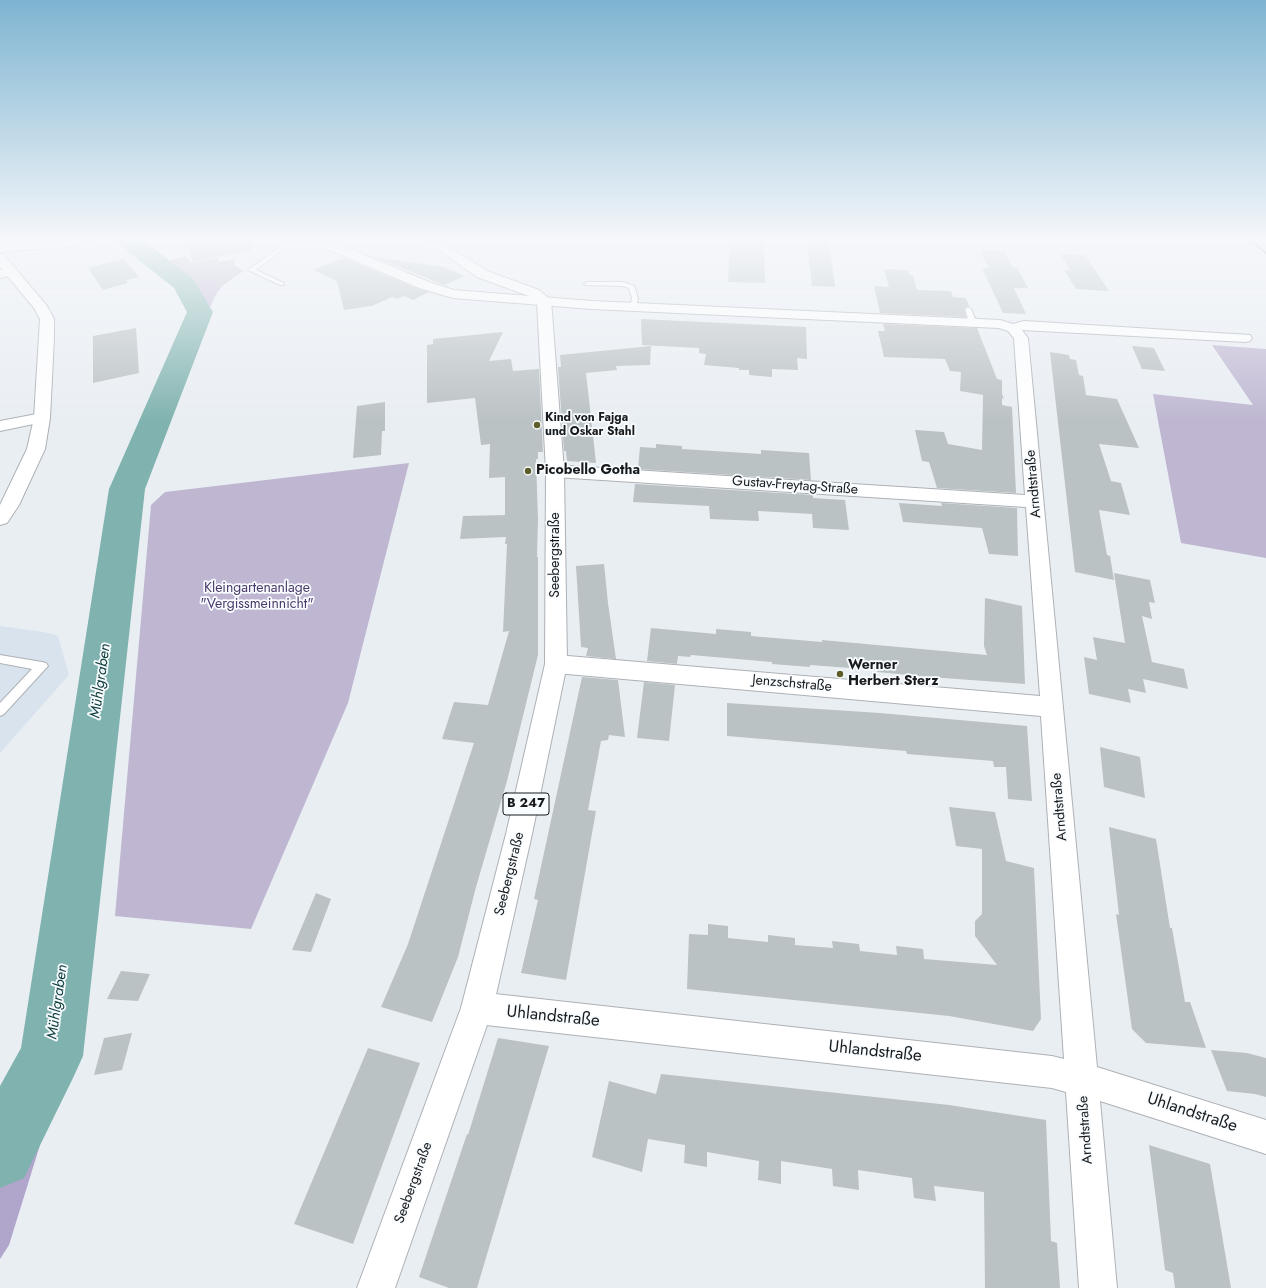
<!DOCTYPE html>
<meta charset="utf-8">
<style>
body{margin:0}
canvas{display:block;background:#e9eef3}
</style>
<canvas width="1266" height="1288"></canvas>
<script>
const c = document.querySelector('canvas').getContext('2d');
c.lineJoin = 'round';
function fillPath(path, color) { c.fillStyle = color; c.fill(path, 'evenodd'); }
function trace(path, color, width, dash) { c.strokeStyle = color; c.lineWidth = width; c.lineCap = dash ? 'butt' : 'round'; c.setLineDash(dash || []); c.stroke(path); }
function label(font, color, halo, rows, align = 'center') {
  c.font = font + ' Jost,sans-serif'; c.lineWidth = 3.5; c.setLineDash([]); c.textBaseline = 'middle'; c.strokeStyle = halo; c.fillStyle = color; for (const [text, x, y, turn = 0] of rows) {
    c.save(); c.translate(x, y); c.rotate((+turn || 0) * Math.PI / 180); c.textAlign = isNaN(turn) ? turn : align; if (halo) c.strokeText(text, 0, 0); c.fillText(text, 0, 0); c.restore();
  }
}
const built = new Path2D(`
 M0,626L44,632L58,636L69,675L0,753Z`);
const green = new Path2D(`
 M186,256L192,263L218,258L219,262L235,259L234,265L244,271C235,277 222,284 217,293C209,307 207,320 194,331L202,312L184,284L160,263Z
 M1212,345L1266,349V558L1181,543L1153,394L1253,405Z
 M409,463L348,703L251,929L115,916L151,505L165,492Z`);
const forest = new Path2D(`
 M40,1145L9,1245L0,1259V1149Z`);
const river = new Path2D(`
 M117,241H144L193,279L213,312L145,489L83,1056L73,1078L24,1178L0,1188V1086L21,1048L109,489L187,312L174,288L121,246Z`);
const building = new Path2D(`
 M185,241H251L252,250L193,262Z
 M730,241H764L765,283L728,282Z
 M810,241H829L835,287L812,286L808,248H810Z
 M980,250L1004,251L1012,267L1017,268L1028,288H1014L1026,314L1003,313L982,268H989Z
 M1060,254L1085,255L1109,291L1076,289L1064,270H1070Z
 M374,257L444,267L465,276L444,285Z
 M344,258L418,289L429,292L413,300L404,296L397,299L392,297L372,306L344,310L337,281L313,270Z
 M124,259L139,277L126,280L128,283L103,290L88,268Z
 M884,269L908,270L909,275H913L917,290L951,291L953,297L966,298L969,306L964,308L966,317L880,313L874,286L889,287Z
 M641,319L806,327L807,359L797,358L798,370L772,369V377L749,375V370H739V368L704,365L706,354L699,353V348L642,345Z
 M883,324L977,328L997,379L1002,380V394L1004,399L1002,398V405L1012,407L1016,493L937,488L929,462L922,461L915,430L944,432L948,444L982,450L983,395L960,391L961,372L950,371L945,359L884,357L878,331H885Z
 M136,328L139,373L93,383V336Z
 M503,332L489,361L511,359L513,371L539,369L543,452H538V459H536L538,520L537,557H538V655L507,781L476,887L458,957L432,1022L381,1007L408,944L474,743L442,739L454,702L488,705L509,631L503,632L507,544H505L506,537L460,539L463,516L505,515V477L489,478L490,444L481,445L475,398L427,403V345L433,344V339Z
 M651,346L650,365L616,366L617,370L586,373L596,463L567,461L566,451H564L558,367H561L560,355Z
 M1132,346L1154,348L1165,371L1142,369Z
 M1050,352L1069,355L1070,359L1076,360L1079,375L1083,376L1086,395L1117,399L1139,448L1099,444L1111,481L1121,483L1130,515L1099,510L1107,555L1110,556L1114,580L1075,572Z
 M385,402V431H382L381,455L353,458L357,406Z
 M656,444L682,446V449L761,454V450L809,453L811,480L638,469L640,447L656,448Z
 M635,484L813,495V498L845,500L849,530L813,528L812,514L758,511L759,521L710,519L709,506L633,502Z
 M899,503L942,506L941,503L1017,508L1018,556L989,554L982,528L903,522Z
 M604,564L608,603L616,659L586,656L588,648L581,647L576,566Z
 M1114,573L1150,580L1155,603L1149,602L1152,619L1142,616L1152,662L1184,669L1188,689L1143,679L1146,693L1128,689L1131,703L1089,694L1084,657L1097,660L1093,637L1125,643Z
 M985,598L1022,606L1025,684L930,677L877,672V670L810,665V667L772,664V662L691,655L690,657L678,656L677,664L647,661L651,628L716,634V629L751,632V636L822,642V640L987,655L984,646Z
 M582,677L618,680L625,737L609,735L608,740L601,741L588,810L596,811L566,980L521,973L538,900L534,899Z
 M644,682L675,685L669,741L637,738Z
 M727,703L880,713L1027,726L1032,801L1008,799L1006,767H994L993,761L907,754L906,751L727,736Z
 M1100,747L1140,757L1145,798L1104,787Z
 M949,807L995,812L1006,861L1034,868L1041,1019L1033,1031L949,1016L687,989L689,934L708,935V924L728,926V938L768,942V935L795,938V945L833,948L832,941L859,944L860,951L897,955L896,946L923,949L924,959L997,965L975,936V921L982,914V849L956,846Z
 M1109,827L1156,839L1170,928H1172L1185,1002H1190L1206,1048L1146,1043L1132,1029L1116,914L1119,915Z
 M316,893L331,899L311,952L292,950Z
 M121,971L150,974L138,1001L107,999Z
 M132,1033L122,1070L94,1075L104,1038Z
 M498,1038L549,1046L477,1288H449L419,1277L467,1134L468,1135Z
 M368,1048L420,1063L353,1244L294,1224Z
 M1211,1050L1247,1053L1266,1058V1097L1255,1094L1227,1091Z
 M661,1074L949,1105L1046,1120L1051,1241L1057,1243L1060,1288H985L984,1192L934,1186L936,1201L914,1198L912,1178L858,1170L859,1190L833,1186L832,1169L781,1161V1184L758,1180L759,1161L707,1152V1167L684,1163L685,1145L648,1139L642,1172L592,1157L609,1081L656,1094Z
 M1149,1145L1210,1164L1231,1288H1175L1173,1273L1165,1270Z`);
const service = new Path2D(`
 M292,241H300L288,246L256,270L284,283V285H280L248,270L284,244Z
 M587,282H623L634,286L638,298L636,307L633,309L630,307L632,298L629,288L622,286L585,285L584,284Z
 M968,307L971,309L977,323L975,324L969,323L965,309Z
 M0,655L42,662L46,663L48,666L4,714L0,716V703L32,669L0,663Z`);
const minor = new Path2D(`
 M45,241H95L93,244L89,245L0,252V244Z
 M309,241H331L429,282L454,290L592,301L1000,320L1013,324L1024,321L1250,335L1252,338L1250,341L1245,342L1022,330L1028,338L1097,1067L1266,1120V1154L1100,1101L1117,1288H1079L1066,1092L1052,1088L477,1024L466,1019L461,1008L466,997L477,992L1052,1056L1064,1059L1041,716L556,673L548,670L545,664L548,658L556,655L1040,696L1026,507L555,477L549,475L546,471L549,467L555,465L1025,495L1014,338L1008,331L999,328L592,309L453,298L419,288L323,247L311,244Z
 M10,268L15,269L16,272L15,275L0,278V270Z
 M42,413L48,415L50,418L48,421L0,431V421Z`);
const secondary = new Path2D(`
 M0,254L4,255L47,306L54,319V338L50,418L45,449L19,505L7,523L0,525V505L27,449L34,418L40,319L34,308L0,267Z`);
const primary = new Path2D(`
 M426,241H440L487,271L539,290L551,300L564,471L567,664L532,834L493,1008L395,1288H357L461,1008L506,834L545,664L546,471L537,302L529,296L477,277Z`);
const rail = new Path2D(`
 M1252,241L1266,253`);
const markers = [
 [537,425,4,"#5e5d2a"],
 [528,471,4,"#5e5d2a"],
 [840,674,4,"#5e5d2a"]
];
const farPoinames = [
 ["Kind von Fajga",545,418],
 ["und Oskar Stahl",545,432]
];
const shields = [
 [526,804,46]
];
const shieldNames = [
 ["B 247",526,804]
];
const poiNames = [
 ["Picobello Gotha",536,471],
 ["Werner",848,666],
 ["Herbert Sterz",848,682]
];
const streetNames = [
 ["Arndtstraße",1034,484,-95],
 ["Gustav-Freytag-Straße",795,486,4],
 ["Seebergstraße",556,555,-90],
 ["Jenzschstraße",792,684,5],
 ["Arndtstraße",1060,807,-95],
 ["Seebergstraße",510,874,-76],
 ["Arndtstraße",1086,1130,-94],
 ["Seebergstraße",414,1183,-70]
];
const parkNames = [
 ["Kleingartenanlage",257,589],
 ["\"Vergissmeinnicht\"",257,605]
];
const waterNames = [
 ["Mühlgraben",101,681,-82],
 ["Mühlgraben",58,1002,-82]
];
const nearStreetnames = [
 ["Uhlandstraße",553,1017,6],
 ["Uhlandstraße",875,1052,6],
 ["Uhlandstraße",1192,1113,18]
];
fillPath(built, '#d8e3ed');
fillPath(green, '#bfb7d2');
fillPath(forest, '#b0a5ca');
fillPath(river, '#80b3af');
fillPath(building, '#bbc2c4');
trace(service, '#adb1b6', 2);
trace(minor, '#adb1b6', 2);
trace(secondary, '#adb1b6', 2);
trace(primary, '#adb1b6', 2);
fillPath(service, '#fff');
fillPath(minor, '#fff');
fillPath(secondary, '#fff');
fillPath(primary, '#fff');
trace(rail, '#606366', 2);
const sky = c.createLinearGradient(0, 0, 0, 421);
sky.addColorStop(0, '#7eb4d1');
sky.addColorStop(0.57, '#f5f7fa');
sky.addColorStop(1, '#f5f7fa00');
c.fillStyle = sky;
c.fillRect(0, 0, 1266, 421);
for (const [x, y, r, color] of markers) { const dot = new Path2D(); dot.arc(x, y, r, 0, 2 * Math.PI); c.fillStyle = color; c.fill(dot); trace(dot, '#f8fcff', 1.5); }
label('bold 12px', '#181a1c', '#f8fcff', farPoinames, 'left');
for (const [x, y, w] of shields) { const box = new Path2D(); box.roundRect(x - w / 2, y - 11, w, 22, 3); c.fillStyle = '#f8fcff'; c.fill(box); trace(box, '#181a1c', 1); }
label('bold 13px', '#181a1c', null, shieldNames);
label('bold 14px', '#181a1c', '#f8fcff', poiNames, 'left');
label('14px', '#181a1c', '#f8fcff', streetNames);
label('14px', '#493869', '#f8fcff', parkNames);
label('italic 15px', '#0d3d3b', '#f8fcff', waterNames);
label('17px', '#181a1c', '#f8fcff', nearStreetnames);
</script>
